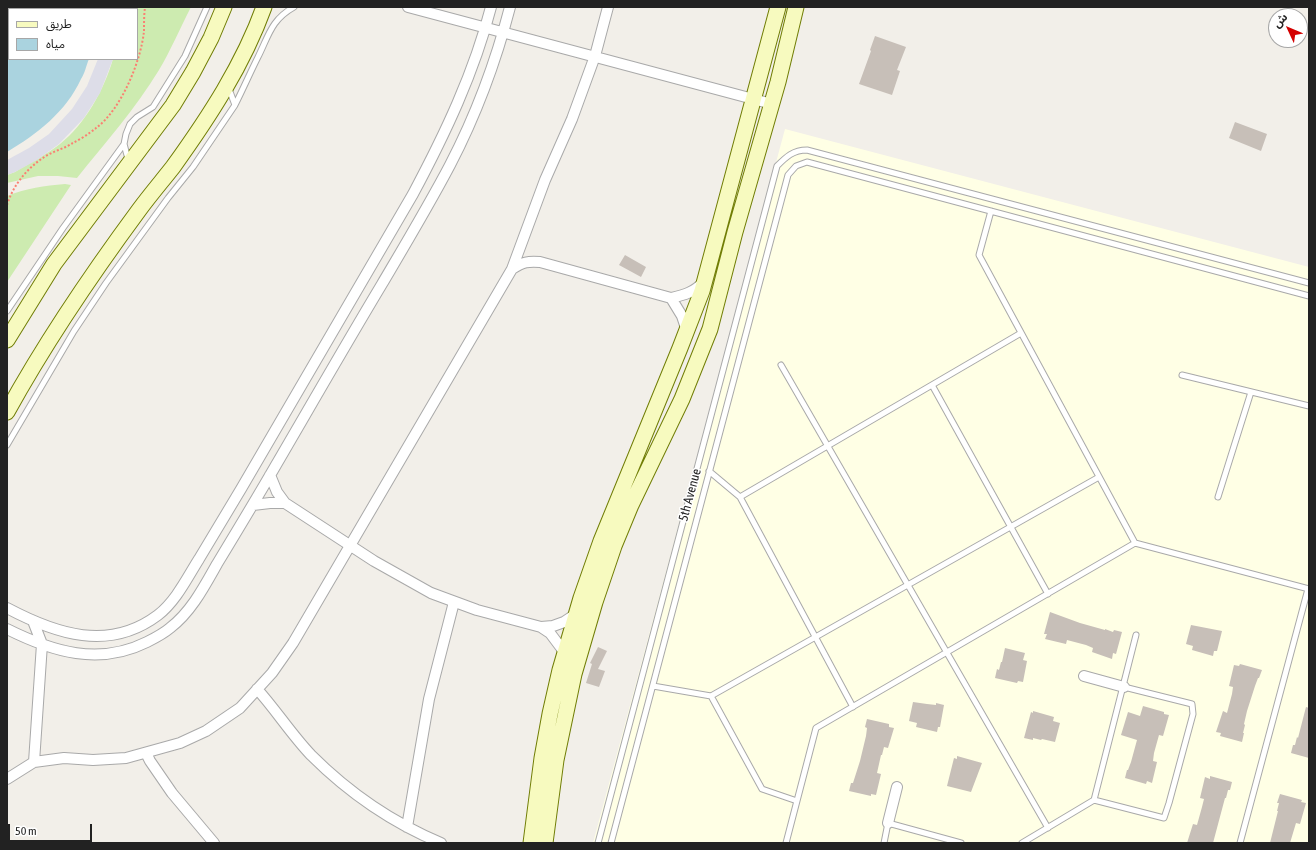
<!DOCTYPE html>
<meta charset="utf-8">
<style>
body{margin:0}
#map{position:relative;width:1316px;height:850px;overflow:hidden;background:#f2efe9;font-family:"Asap Condensed","Noto Sans Arabic",sans-serif}
canvas{display:block}
.frame{position:absolute;inset:0;border:8px solid #222;pointer-events:none}
.legend{position:absolute;left:8px;top:8px;width:130px;height:52px;box-sizing:border-box;background:#fff;border:1px solid #a7a7a7;margin:0;padding:5px 7px;list-style:none;font-size:12px;color:#222}
.legend li{display:flex;align-items:center;gap:8px;height:20px}
.legend b{width:20px;border:1px solid #a7a7a7}
.north{position:absolute;left:1268px;top:8px;width:40px;height:40px;box-sizing:border-box;background:#fff;border:1px solid #a7a7a7;border-radius:50%;rotate:314deg;font-size:11px;font-weight:700;line-height:16px;text-align:center;color:#222}
.north::after{content:'';display:block;margin:auto;width:14px;height:18px;background:#d40000;clip-path:polygon(50% 0,100% 100%,50% 72%,0 100%)}
.scale{position:absolute;left:8px;top:824px;width:84px;height:18px;box-sizing:border-box;border:2px solid #222;border-top:0;padding-left:5px;font-size:12px;line-height:14px;white-space:nowrap;color:#222;-webkit-text-stroke:3px #fff;paint-order:stroke}
</style>
<div id="map">
<canvas width="1316" height="850"></canvas>
<div class="frame"></div>
<ul class="legend">
<li><b style="height:5px;background:#f7fabf"></b>طريق</li>
<li><b style="height:11px;background:#aad3df"></b>مياه</li>
</ul>
<div class="north">ش</div>
<div class="scale">50 m</div>
</div>
<script>
const c = document.querySelector('canvas').getContext('2d');
c.lineJoin = 'round';
function fillPath(path, color) { c.fillStyle = color; c.fill(path, 'evenodd'); }
function trace(path, color, width, dash) { c.strokeStyle = color; c.lineWidth = width; c.lineCap = dash ? 'butt' : 'round'; c.setLineDash(dash || []); c.stroke(path); }
function label(font, color, halo, rows, align = 'center') {
  c.font = font + ' "Asap Condensed",sans-serif'; c.lineWidth = 3; c.setLineDash([]); c.textBaseline = 'middle'; c.strokeStyle = halo; c.fillStyle = color; for (const [text, x, y, turn = 0] of rows) {
    c.save(); c.translate(x, y); c.rotate((+turn || 0) * Math.PI / 180); c.textAlign = isNaN(turn) ? turn : align; if (halo) c.strokeText(text, 0, 0); c.fillText(text, 0, 0); c.restore();
  }
}
const education = new Path2D(`
 M785,129L1309,267V843H593Z`);
const grass = new Path2D(`
 M125,7H191C180,28 171,50 159,70C136,108 105,143 77,178L58,176H38L7,183V175L15,172C29,163 46,155 60,144C85,124 104,90 113,59H137V9H123Z
 M65,184L71,185L7,282V196C27,188 44,186 65,184Z`);
const plaza = new Path2D(`
 M98,59H113L100,93L84,118L59,144L37,160L15,172L7,175V160L29,148L49,134L72,109L87,86Z`);
const water = new Path2D(`
 M7,7H97V9H9V59H89C86,66 85,73 81,79C66,112 37,134 7,152Z`);
const building = new Path2D(`
 M875,36L906,47L897,70L900,71L892,95L859,84L871,51L870,50Z
 M1235,122L1267,134L1261,151L1229,138Z
 M625,255L646,267L641,277L619,265Z
 M1050,612L1080,623L1105,630V629L1113,632L1114,630L1122,632L1116,654L1113,653L1112,659L1092,652L1093,648L1086,645L1067,640L1066,644L1045,639L1047,634H1044Z
 M1191,625L1222,631L1217,651H1214L1213,656L1192,650L1193,646L1186,644Z
 M598,647L607,651L598,669L605,671L599,687L586,683L592,664L590,663Z
 M1005,648L1025,653L1023,660L1027,661L1023,682L1018,681L1017,683L995,678L997,669L999,670L1001,662H1002Z
 M1240,664L1262,670L1259,678H1258L1255,686L1247,711L1244,724L1245,725L1243,733H1244L1242,742L1220,736L1221,733L1216,732L1223,711L1227,713L1232,694L1233,687L1229,686L1234,665L1239,666Z
 M913,702L927,704L936,705V703L944,705L940,727H938L937,732L916,727L917,723L909,721Z
 M1143,706L1164,712V714L1169,715L1163,736L1159,735L1154,753L1153,761L1157,762L1152,783L1147,781L1146,784L1125,778L1127,770H1128L1131,762L1137,740L1121,735L1128,712L1140,716Z
 M1306,707L1309,708V758L1291,753L1293,745H1295L1297,737L1298,738Z
 M1033,711L1054,717L1053,721L1060,723L1055,742L1042,739L1041,740L1033,738V740L1024,738L1031,712L1033,713Z
 M867,719L889,724V727L894,728L888,748L884,747L882,755H881L877,773L881,774L876,795L871,794V796L849,791L851,783H853L860,761L866,736L867,728L865,727Z
 M957,756L982,763L971,792L947,786L954,758L957,759Z
 M1210,776L1232,782L1230,790H1228L1226,798H1225L1213,843H1187L1193,824L1197,825L1202,807L1204,799L1200,798L1205,777L1210,779Z
 M1280,794L1302,800L1301,802L1306,803L1300,824L1296,823L1290,843H1270L1278,811H1277L1279,803H1277Z`);
const path = new Path2D(`
 M7,205C13,185 28,167 46,156C54,151 63,149 71,144C79,140 89,134 96,128C121,110 141,61 144,31C144,23 144,15 145,7`);
const lane = new Path2D(`
 M235,105C243,89 250,73 258,57C269,35 271,20 294,7
 M128,159L124,144L126,134L130,124L137,117L153,107L185,56L207,7
 M991,211L979,255L1135,543
 M7,311L63,228L124,144
 M781,365L1048,828
 M1182,375L1309,406
 M932,385L1048,594
 M7,445L74,331L106,283L168,198L193,167L235,105L229,89
 M709,471L740,497L1021,333
 M740,497L853,707
 M1218,497L1251,392
 M653,686L711,696L1099,477
 M711,696L762,789L797,801
 M1094,800L1136,635
 M598,843L777,166C786,157 793,150 807,150L1309,283
 M611,843L788,175L796,166L807,162L1309,296
 M786,843L816,728L1135,543L1309,589
 M884,843L888,823L961,843
 M1022,843L1094,800L1164,818L1169,803L1193,714L1192,704L1124,687
 M1240,843L1308,589`);
const street = new Path2D(`
 M408,7L772,104
 M512,269L545,180L572,119L595,56L608,7
 M671,298L682,316L687,331
 M270,475L277,492L285,503L374,561L431,593L477,610L541,627L553,626L564,622L576,614
 M253,505L270,503H285
 M7,608C56,634 109,652 158,615C176,601 187,578 199,559C213,536 227,512 241,489C298,390 356,292 413,194C445,134 474,73 491,7
 M33,621L42,644L34,762
 M541,627L550,633L565,653
 M7,629C53,652 99,666 147,642C155,638 163,634 170,628C191,612 204,587 217,564C237,531 257,498 276,465C311,405 346,344 382,284C405,245 429,205 450,165C476,115 496,61 510,7
 M1084,676L1124,687
 M257,689C276,710 291,734 311,755C348,792 393,823 441,843
 M146,753L150,761L172,793L214,843
 M7,779L34,762L64,758L93,760L126,758L180,743L206,731L240,708L272,673L293,643L512,269C523,262 528,261 540,262L671,298C684,295 695,292 703,282
 M888,823L897,787
 M407,827L429,699L454,602`);
const secondary = new Path2D(`
 M7,340L54,264L173,105L193,72L211,38L224,7
 M7,412C46,341 91,275 139,210C150,195 162,181 173,167C209,117 243,65 264,7
 M531,843L542,758L550,714L560,670L581,598L601,541L680,348L702,291L778,7
 M545,843L556,760L574,674L595,602L614,546L631,505L682,399L710,329L735,232L778,82L796,7`);
const streetNames = [
 ["5th Avenue",690,495,-75]
];
fillPath(education, '#ffffe5');
fillPath(grass, '#cdebb0');
fillPath(plaza, '#dddde8');
fillPath(water, '#aad3df');
fillPath(building, '#c7bfb8');
trace(lane, '#a9a9a9', 7);
trace(street, '#a9a9a9', 12);
trace(secondary, '#707d05', 17);
trace(path, '#fa8072', 2, [2, 2]);
trace(lane, '#fff', 5);
trace(street, '#fff', 10);
trace(secondary, '#f7fabf', 15);
label('13px', '#222', '#fff', streetNames);
</script>
